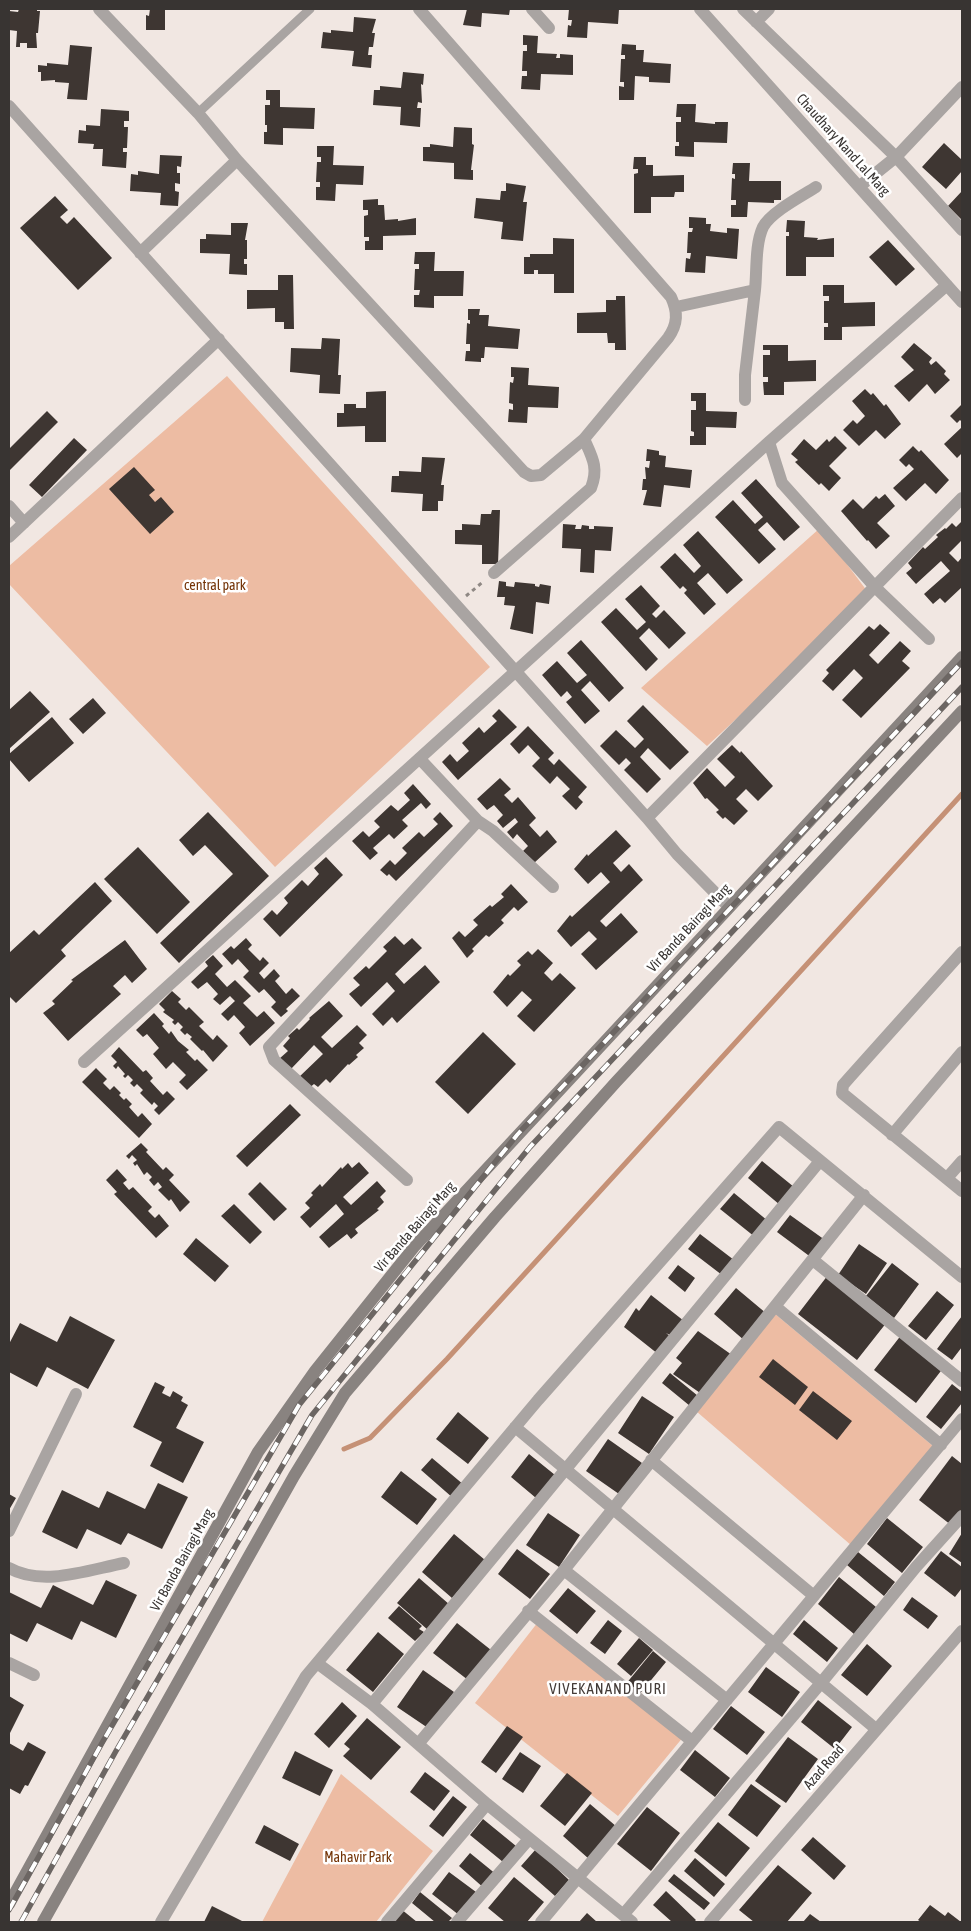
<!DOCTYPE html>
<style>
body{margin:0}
#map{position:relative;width:971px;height:1931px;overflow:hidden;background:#f1e7e2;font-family:"Asap Condensed",sans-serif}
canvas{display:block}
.frame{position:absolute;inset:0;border:10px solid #383432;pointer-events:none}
</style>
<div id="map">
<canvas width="971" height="1931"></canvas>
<div class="frame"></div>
</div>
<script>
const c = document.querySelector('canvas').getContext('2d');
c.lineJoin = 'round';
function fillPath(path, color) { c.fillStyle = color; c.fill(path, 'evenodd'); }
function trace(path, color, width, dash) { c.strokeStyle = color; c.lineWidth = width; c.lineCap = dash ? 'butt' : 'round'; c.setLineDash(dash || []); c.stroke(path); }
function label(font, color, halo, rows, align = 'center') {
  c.font = font + ' "Asap Condensed",sans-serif'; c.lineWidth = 5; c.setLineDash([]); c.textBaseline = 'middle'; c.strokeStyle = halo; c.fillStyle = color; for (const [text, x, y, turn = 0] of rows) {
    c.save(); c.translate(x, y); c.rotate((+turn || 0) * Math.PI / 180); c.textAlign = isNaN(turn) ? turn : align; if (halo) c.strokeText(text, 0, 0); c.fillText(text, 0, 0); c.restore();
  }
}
const green = new Path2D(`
 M227,376L490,667L275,867L9,584V566Z
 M820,528L870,595L707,746L641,688Z
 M774,1313L933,1446L852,1546L696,1411Z
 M538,1622L684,1736L618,1816L475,1703Z
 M341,1774L433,1851L376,1922H262Z`);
const stream = new Path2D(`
 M344,1449L370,1438L447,1359L962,794`);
const building = new Path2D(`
 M19,9H37V11H40L38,33H36L37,48H27V43H20V47H16L17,31L9,30V11L18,12Z
 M150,9H165V30H146V15L149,16Z
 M467,9H510L509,15L482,13L481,27L463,25Z
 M569,9H619L618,24L588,22L587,38L567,37L568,25L571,26L572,20H568Z
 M354,17L376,19L372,33H375L373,47H369L368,55H372L371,68L352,66L354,51L321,48L323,32L331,33V30L353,32Z
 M523,35L538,36L537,53L557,54L556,58H560V54L573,55V75L541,74L540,90L521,89L522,76H527V71H522L523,51H527V45H523Z
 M622,44L636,45V50H644L643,62L671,64L670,83L649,82V77L635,76L634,100H619V86L624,87V82H620L621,59H625V55H621Z
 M70,45L92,47L87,100L67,99L69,83L55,82V80L41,81V72H38V65L47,66V63L68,65Z
 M403,72L424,74L423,85L421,84L422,103L418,102L417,108H421L420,127L400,125L401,107L373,105L374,90H380V86L401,88Z
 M266,90H280V107L315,108L314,129L283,128V145L264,144V132H267V125H265V105H270V100H266Z
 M677,104H696L695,122L715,124V122H728L727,143L694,142V157L675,156V146H679V142H676V122H681V117H676Z
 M101,109L129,111V121H124V127H128L127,148H123V152H127L126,168L102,166L103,149H93L94,144L78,143L79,130L86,131V125L100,126Z
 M454,127L472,128V144L474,145L471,170H473V180L454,179V163L423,161V147H430V144L453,147Z
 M944,143L962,160V171L946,189L922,167Z
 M317,146H334L333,165L364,166L363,185L336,184L335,201L316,200V187H320V182H316L317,162H321V157H317Z
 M160,155L182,156L181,167L177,166V173H180V184L175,183V191L179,192L178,206L160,205L161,193L130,191L131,174L138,175V171L159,174Z
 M634,157H646V165H653V176L684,175V192H675L674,197H651V213H634V174L638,173V169H633Z
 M733,163H750L749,181H781V200H774V203L748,202L747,217H731V205H736V200H731L732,178L735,179V174H732Z
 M506,183L526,186L523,202H527L523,241L501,239L503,222L474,218L476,198L500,200L501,191H506Z
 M962,191V220L948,206Z
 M55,196L68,210L60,217L67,224L74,217L112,258L78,290L20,228Z
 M378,199V205H384L385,220L398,219V221L416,218V235L383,236V250H365V241H369V237H364V216L368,215V210H363V200Z
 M689,217L706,218V224H711L710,231L727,233V228L739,229L737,259L706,256L705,273L685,272L686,258L690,259L691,253H687L688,232H692L693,228H689Z
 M787,220L805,221L804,237L818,238L817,240L834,238V257H806V276H786V236H789V232H786Z
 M231,223H248L245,240H247V259H244V264H247V275L229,274L230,254L200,253V239H206V234L231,235Z
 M553,238L574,239V293H554V274H538V270H534V274H524V257H530V254H553Z
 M888,240L915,269L896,286L869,257Z
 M415,252H435L434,271H464L463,296H434V308L414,307V295H419L420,290H414L415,269H419V264H414Z
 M278,275H293L294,329H284V322H275V308L247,309V290H278Z
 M823,285H844V303L875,302V326L842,327V340H824V327H828V323H824V301H829V296H823Z
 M616,296H625L626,350H615V343H608L607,333H577V313L606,312V300H616Z
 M468,309H480L479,315H489L488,326L520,329L518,349L485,347L484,358H481V362L465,361L466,351H470V344H466L467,323L470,324V320H468Z
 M322,338L340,339L338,375H341L340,394L319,393L320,375L290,372L291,348L321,349Z
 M914,343L932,358L929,362L931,365L936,361L946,371L944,374L950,380L935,394L927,384L909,402L894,386L914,370L901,357Z
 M763,345H788V361L816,360V381L784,382V395H764L763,382H768V377H763V355H770V350H763Z
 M511,367L529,368L528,385L559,387L558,408L528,407L527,423L508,422L509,409L513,410V404L509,403L510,382L513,383L514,377H511Z
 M865,389L871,395L873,393L884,406L886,404L901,424L885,439L876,430L859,446L843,430L853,420L857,424L865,416L852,401Z
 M386,391V442H365V426L337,427V413H344V404H356V408H366V392Z
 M691,393H706V411L737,412L736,428L706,427V445H690V436H694V432L691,431V410H696V401H691Z
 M962,404V422L960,420L957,423L950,416Z
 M47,411L58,422L9,471V449Z
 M962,427V453L957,458L944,444Z
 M835,436L847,448L829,466L841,478L829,491L821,483L819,485L795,462L798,460L791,454L804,439L816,450L827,439L829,442Z
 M74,438L87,450L42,497L29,485Z
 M913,446L919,452L921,450L949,480L936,494L925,483L906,501L893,488L914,469L909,464L906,467L899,460Z
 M647,449L659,451V455L666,456L665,467L692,470L690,488L664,485L661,507L643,505L647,490H642L643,479H646L645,467L649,468L650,461H646Z
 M422,457L445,458L441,485H444L443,501H438V511H422L423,494L391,492L392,476H399V471L421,472Z
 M134,467L155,490L149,495L155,502L161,497L174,512L150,534L109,489Z
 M756,479L800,527L784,541L767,522L758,530L776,549L759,564L715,517L733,500L755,524L763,517L741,493Z
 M885,494L895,506L877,523L890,536L876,549L868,540L867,541L841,511L853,499L863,509L876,496L879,499Z
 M492,510H500L498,564H482V545L455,544V530H462V524L480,525L481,514H491Z
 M962,521V540L949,553L958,562L962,557V587L945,603L940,598L933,604L924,594L950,571L941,561L916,584L906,573L912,568L908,563L923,547L925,549L938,537L936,535L945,528L946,529L952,523L956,527Z
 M563,524L576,525L575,529H581L582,525L589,526V529H594V526L613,527L611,551L595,550L594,573L580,572L581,549L562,548Z
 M698,531L743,580L727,594L708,573L697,583L716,604L704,615L684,593L687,590L683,586L680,589L660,567L675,553L694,573L701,566L683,545Z
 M499,581L506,582V586L514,587L515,582L535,584V586L539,587L540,584L551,586L549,604L536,602L533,634L510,629L515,606L504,605L505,597H497Z
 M641,585L660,606L652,614L656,618L664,610L686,633L669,649L649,628L639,638L658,659L646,671L601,622L616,608L637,630L646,622L625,599Z
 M880,624L890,633L869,655L878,664L900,641L911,651L902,661L910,668L861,718L842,700L863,678L854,669L833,691L822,681L829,673L826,670L869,626L874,630Z
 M581,640L624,688L609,702L590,681L581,690L600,711L585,724L566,702L572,697L567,691L561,697L542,675L557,661L577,683L587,675L567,653Z
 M30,691L50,712L9,749V710Z
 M93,698L106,713L83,734L69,719Z
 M643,705L689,752L670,770L648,748L640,757L661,779L647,793L624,770L631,763L626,758L619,765L600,746L616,730L635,748L644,739L627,721Z
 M499,709L517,727L458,780L442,762L450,754L457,762L469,751L462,743L479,727L484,733L497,721L492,716Z
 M52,717L74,743L29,782L9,759V754Z
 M528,726L554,753L548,759L554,765L559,759L587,787L578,797L583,802L576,810L562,796L570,789L557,776L550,784L532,766L540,758L528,745L519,754L510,744Z
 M732,745L740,753L741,751L773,786L758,801L746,789L736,799L748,811L734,825L725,817L723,819L716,812L719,810L707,798L705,799L693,783L707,768L725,787L735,777L717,759Z
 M500,778L511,789L504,795L512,803L518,797L536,818L529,825L540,837L547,830L557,842L534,863L523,851L528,846L517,834L513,839L507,832L518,822L515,818L503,828L497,821L503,815L494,805L487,810L477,799Z
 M413,784L431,804L426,809L421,803L402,820L408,826L394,839L389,834L373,848L378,853L370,860L352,841L363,831L369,837L380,827L374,821L391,805L398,811L410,800L404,793Z
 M208,812L269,876L179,963L160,943L233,874L205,845L193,856L179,840Z
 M440,812L453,826L396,881L389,874L387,876L380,870L390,860L395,865L407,853L402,848L419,832L424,837L438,824L433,819Z
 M616,830L631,846L613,863L621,872L629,864L643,880L600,921L606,927L621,913L638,932L596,970L581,954L597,939L589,931L571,947L557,931L570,915L572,917L610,882L601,872L588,884L574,869L587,854L588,856Z
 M138,847L190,902L157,934L104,879Z
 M326,857L343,875L280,937L263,919L272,910L277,915L288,903L284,898L302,880L308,886L319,874L314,868Z
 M95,882L112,901L61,950L66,956L16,1003L9,996V953L34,930L39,935Z
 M511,884L528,902L518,911L514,907L501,920L504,923L489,937L486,935L472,949L474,951L467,958L452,938L459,931L465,937L478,925L473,920L490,905L492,907L504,897L501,894Z
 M395,936L404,945L412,938L422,948L395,974L404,984L425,965L440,982L397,1023L392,1017L383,1026L372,1014L395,991L387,982L361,1007L349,994L360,985L353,978L366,966L369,969L387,951L383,947Z
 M246,938L252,945L248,949L260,961L263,957L269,963L259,973L264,979L274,969L280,976L275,981L286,994L292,988L300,996L286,1009L288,1011L281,1017L271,1007L276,1002L264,989L259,993L243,977L249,971L238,959L232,965L222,954L231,946L234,949Z
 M125,940L147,969L132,983L125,975L113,986L121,994L68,1041L43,1013L55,1004L52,1001L73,981L71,980Z
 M538,949L553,963L544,973L552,981L560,973L576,988L534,1032L517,1016L532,1000L522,991L507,1007L493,992L508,974L510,976L521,965L517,961L528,951L532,955Z
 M213,955L223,966L215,974L227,987L235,980L251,996L243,1003L257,1017L264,1011L275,1023L250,1046L239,1033L245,1027L234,1015L228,1021L221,1014L235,1001L230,996L220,1005L213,999L218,994L207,982L198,989L191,982L208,966L205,962Z
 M172,991L181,999L178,1002L186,1010L189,1007L204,1022L199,1026L213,1040L217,1035L228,1046L213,1062L203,1050L202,1051L190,1039L192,1037L187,1033L185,1035L180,1030L183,1027L178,1022L175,1025L172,1022L174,1020L163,1012L165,1010L159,1004Z
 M329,1001L343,1016L321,1037L332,1048L357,1025L367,1035L359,1043L364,1048L356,1055L358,1057L349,1065L348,1064L330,1083L326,1079L318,1087L314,1084L308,1089L298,1078L323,1054L314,1045L290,1070L279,1059L288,1051L283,1046L290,1038L288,1036L297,1028L299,1030L310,1019L309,1018Z
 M154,1013L164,1024L162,1026L169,1034L171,1031L178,1041L189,1050L186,1052L195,1061L197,1059L208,1070L187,1090L179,1082L186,1075L173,1062L166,1069L153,1054L159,1048L147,1034L143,1037L136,1030Z
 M483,1032L516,1064L468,1114L435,1082Z
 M119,1047L143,1072L146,1070L153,1078L150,1081L163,1095L167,1091L175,1099L159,1115L154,1110L158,1106L154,1102L152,1105L140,1093L143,1090L137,1084L134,1087L130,1083L133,1080L128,1075L125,1078L123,1076L125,1074L118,1066L116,1069L113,1066L117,1062L111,1056Z
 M96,1068L107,1079L103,1083L110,1090L114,1086L121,1093L119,1095L124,1100L126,1098L132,1104L129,1107L138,1117L142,1113L152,1124L139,1138L82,1082Z
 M290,1104L301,1115L247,1167L236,1156Z
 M141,1143L148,1150L146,1152L163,1170L166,1167L174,1175L169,1180L190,1202L180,1212L171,1199L169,1201L158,1190L162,1187L158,1182L154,1186L149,1180L152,1177L147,1172L144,1175L137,1164L135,1166L133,1163L137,1160L132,1155L129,1159L126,1156Z
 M762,1161L794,1187L780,1205L748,1178Z
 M359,1162L369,1173L343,1197L351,1205L377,1181L386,1191L380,1197L384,1202L377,1209L379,1210L355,1229L358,1233L351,1239L347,1234L329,1248L319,1237L344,1214L336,1204L310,1228L300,1217L310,1208L305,1203L313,1195L311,1193L320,1184L322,1187L341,1167L342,1169L348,1163L352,1168Z
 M117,1169L127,1180L123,1183L129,1190L133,1187L152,1207L148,1211L155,1218L159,1214L169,1226L156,1238L114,1194L117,1192L106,1180Z
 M260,1182L287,1209L274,1221L248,1194Z
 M734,1193L768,1221L755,1237L720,1209Z
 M234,1204L262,1232L250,1244L221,1216Z
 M790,1215L825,1240L812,1258L777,1232Z
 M700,1234L734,1260L722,1275L688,1249Z
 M196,1238L229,1266L215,1282L183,1254Z
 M859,1244L887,1263L866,1294L838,1275Z
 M892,1263L919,1284L894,1318L866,1296Z
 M678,1265L695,1278L685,1292L668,1278Z
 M828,1275L887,1322L857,1360L798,1314Z
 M736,1288L767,1314L745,1341L714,1314Z
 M937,1291L954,1305L926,1340L908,1326Z
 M651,1295L684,1321L672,1336L666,1333L671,1337L658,1354L624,1327L636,1308L639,1311Z
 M70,1316L115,1340L88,1389L47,1367L37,1387L9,1372V1344L20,1323L57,1342Z
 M962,1316V1347L952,1360L937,1349Z
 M698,1331L732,1355L703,1395L673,1374L682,1363L676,1358Z
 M902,1334L944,1367L916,1403L874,1370Z
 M773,1359L808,1387L795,1405L759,1377Z
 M670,1373L698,1396L690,1406L662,1383Z
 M155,1382L165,1387L162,1393L170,1397L173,1391L183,1397L181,1401L188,1405L176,1428L204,1442L183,1483L150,1466L162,1442L133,1427Z
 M952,1384L962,1392V1403L941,1429L926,1417Z
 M813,1391L852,1421L837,1440L799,1410Z
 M642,1396L674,1417L649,1454L618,1433Z
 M458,1412L489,1438L468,1464L436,1439Z
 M608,1439L642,1463L619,1494L586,1471Z
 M529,1454L555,1475L536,1498L511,1477Z
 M952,1456L962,1464V1510L951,1525L919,1500Z
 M432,1458L464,1485L453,1498L421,1470Z
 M401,1471L437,1499L417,1525L381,1497Z
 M158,1483L188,1497L162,1549L128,1533L121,1545L87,1529L77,1549L42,1532L62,1490L99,1508L107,1491L145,1509Z
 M9,1494L16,1498L9,1510Z
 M548,1513L580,1535L559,1567L526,1545Z
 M887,1518L923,1547L902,1573L867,1544Z
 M962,1533V1563L949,1554Z
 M454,1534L485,1560L452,1598L422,1572Z
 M517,1549L550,1574L530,1599L498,1574Z
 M941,1551L962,1567V1588L955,1597L924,1573Z
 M858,1552L895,1582L884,1596L847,1565Z
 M839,1577L876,1607L854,1634L818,1604Z
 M419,1578L450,1605L428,1630L397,1603Z
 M106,1580L137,1595L116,1638L81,1621L72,1640L37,1623L27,1642L9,1633V1592L41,1608L53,1585L93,1605Z
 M568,1588L596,1611L577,1634L549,1611Z
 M912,1597L938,1616L928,1629L903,1610Z
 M399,1606L422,1626L419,1629L424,1632L415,1641L388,1618Z
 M608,1620L622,1631L605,1654L590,1643Z
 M804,1620L838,1648L827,1662L793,1634Z
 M457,1623L491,1650L468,1680L433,1653Z
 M378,1632L404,1654L373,1692L346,1670Z
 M639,1638L653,1650L631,1676L617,1664Z
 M867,1644L892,1666L867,1696L841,1675Z
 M653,1651L666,1662L638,1696L625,1685Z
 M766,1667L800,1692L782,1717L748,1692Z
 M423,1670L454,1692L428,1728L397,1707Z
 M9,1696L24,1705L9,1735Z
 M818,1700L852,1727L835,1749L801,1722Z
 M342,1702L357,1716L329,1748L314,1734Z
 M731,1706L765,1732L747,1755L713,1729Z
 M367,1718L401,1747L371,1780L343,1756L350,1749L344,1744Z
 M507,1726L523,1737L496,1773L481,1762Z
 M788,1737L818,1759L786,1803L755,1781Z
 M28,1742L46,1752L28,1786L25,1785L20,1794L9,1788V1743L23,1751Z
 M695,1750L730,1778L715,1797L680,1770Z
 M295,1751L333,1770L320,1796L282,1778Z
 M520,1752L541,1766L523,1793L502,1779Z
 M425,1772L450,1791L434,1811L410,1792Z
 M567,1773L592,1793L565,1826L540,1806Z
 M751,1784L781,1806L757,1837L728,1815Z
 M453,1796L467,1807L443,1837L429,1826Z
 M590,1804L617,1827L589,1859L563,1836Z
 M647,1807L680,1833L651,1871L617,1844Z
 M483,1819L516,1846L503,1862L470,1835Z
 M718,1822L750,1848L726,1877L694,1851Z
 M264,1825L299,1844L290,1861L255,1843Z
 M813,1837L846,1866L834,1880L801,1850Z
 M536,1849L569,1880L555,1896L521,1866Z
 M470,1853L497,1875L485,1889L459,1866Z
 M695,1858L725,1884L714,1897L684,1871Z
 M778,1865L812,1893L787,1922H754L739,1910Z
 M449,1872L476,1892L459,1915L432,1894Z
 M674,1874L710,1903L704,1910L668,1881Z
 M514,1877L544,1902L527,1922H505L488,1908Z
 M666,1891L696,1920L694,1922H672L653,1905Z
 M420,1892L452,1918L448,1922H435L412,1903Z
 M930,1905L945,1916L948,1912L961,1922H921L918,1920Z
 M212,1906L244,1922H204Z
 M401,1909L417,1922H390Z
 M587,1913L597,1922H579Z
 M810,1914L821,1922H803Z`);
const path = new Path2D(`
 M466,596L484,581`);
const lane = new Path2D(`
 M198,113L310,9`);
const street = new Path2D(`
 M99,9L198,113L237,160L524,472L531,476L541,475L584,439L668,338C678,324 678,312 671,297L419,9
 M532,9L549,28
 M700,9L962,302
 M743,9L896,157L962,230
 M756,22L769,9
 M9,106L647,818
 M860,186L896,157L962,87
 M140,253L237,160
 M676,307L755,290C757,271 755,244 763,227C771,212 802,196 816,187
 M745,400V375L755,290
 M769,442L782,483L876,588L929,639
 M9,506L24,523
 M9,537L219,339
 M494,573L591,488C599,468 592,457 584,439
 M420,759L478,821L493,831L553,887
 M729,907L677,854L647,818L962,498
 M962,952L850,1077L843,1085L842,1093L962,1191
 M84,1062L769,442L947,285
 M892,1135L962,1052
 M947,1178L962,1161
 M407,1180L274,1060L269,1047L478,821
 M813,1260L962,1381
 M776,1307L941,1445
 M515,1427L876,1729
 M651,1460L814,1596
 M9,1531L76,1394
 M9,1568C43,1587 88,1570 124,1563
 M564,1570L727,1700
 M528,1611L692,1741
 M9,1663L34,1675
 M317,1663L372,1704L487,1804L632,1922
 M372,1704L820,1161
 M419,1743L564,1570L864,1195
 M623,1915L821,1683L916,1567L962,1516
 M161,1922L306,1676L538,1400L779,1127L962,1277
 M387,1922L487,1804
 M457,1922L529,1839
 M541,1922L962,1419
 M710,1922L962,1631`);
const secondary = new Path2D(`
 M9,1904L258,1452L315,1371L414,1247L962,657
 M43,1922L294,1476L345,1393L495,1217L616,1082L962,711`);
const rail = new Path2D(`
 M9,1910L102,1743L299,1405L517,1135L962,662
 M21,1922L116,1751L312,1415L530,1147L962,687`);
const streetNames = [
 ["Chaudhary Nand Lal Marg",843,145,48],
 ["Vir Banda Bairagi Marg",689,928,-47],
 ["Vir Banda Bairagi Marg",415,1227,-49],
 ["Vir Banda Bairagi Marg",182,1560,-61],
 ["Azad Road",824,1767,-49]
];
const parkNames = [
 ["central park",215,586],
 ["Mahavir Park",358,1858]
];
const neighbourhoodNames = [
 ["VIVEKANAND PURI",608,1689]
];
fillPath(green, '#edbca3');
trace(stream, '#c59176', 5);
fillPath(building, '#3e3632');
trace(path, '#8f8884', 3, [4, 4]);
trace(lane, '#a9a4a2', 9);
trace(street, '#a9a4a2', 12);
trace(secondary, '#898380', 12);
trace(rail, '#6c6663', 5.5);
trace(rail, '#fff', 4, [11]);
label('14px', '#383432', '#fff', streetNames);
label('14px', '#733306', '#fff', parkNames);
c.letterSpacing = '1px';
label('15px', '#433b37', '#fff', neighbourhoodNames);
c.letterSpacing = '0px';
</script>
